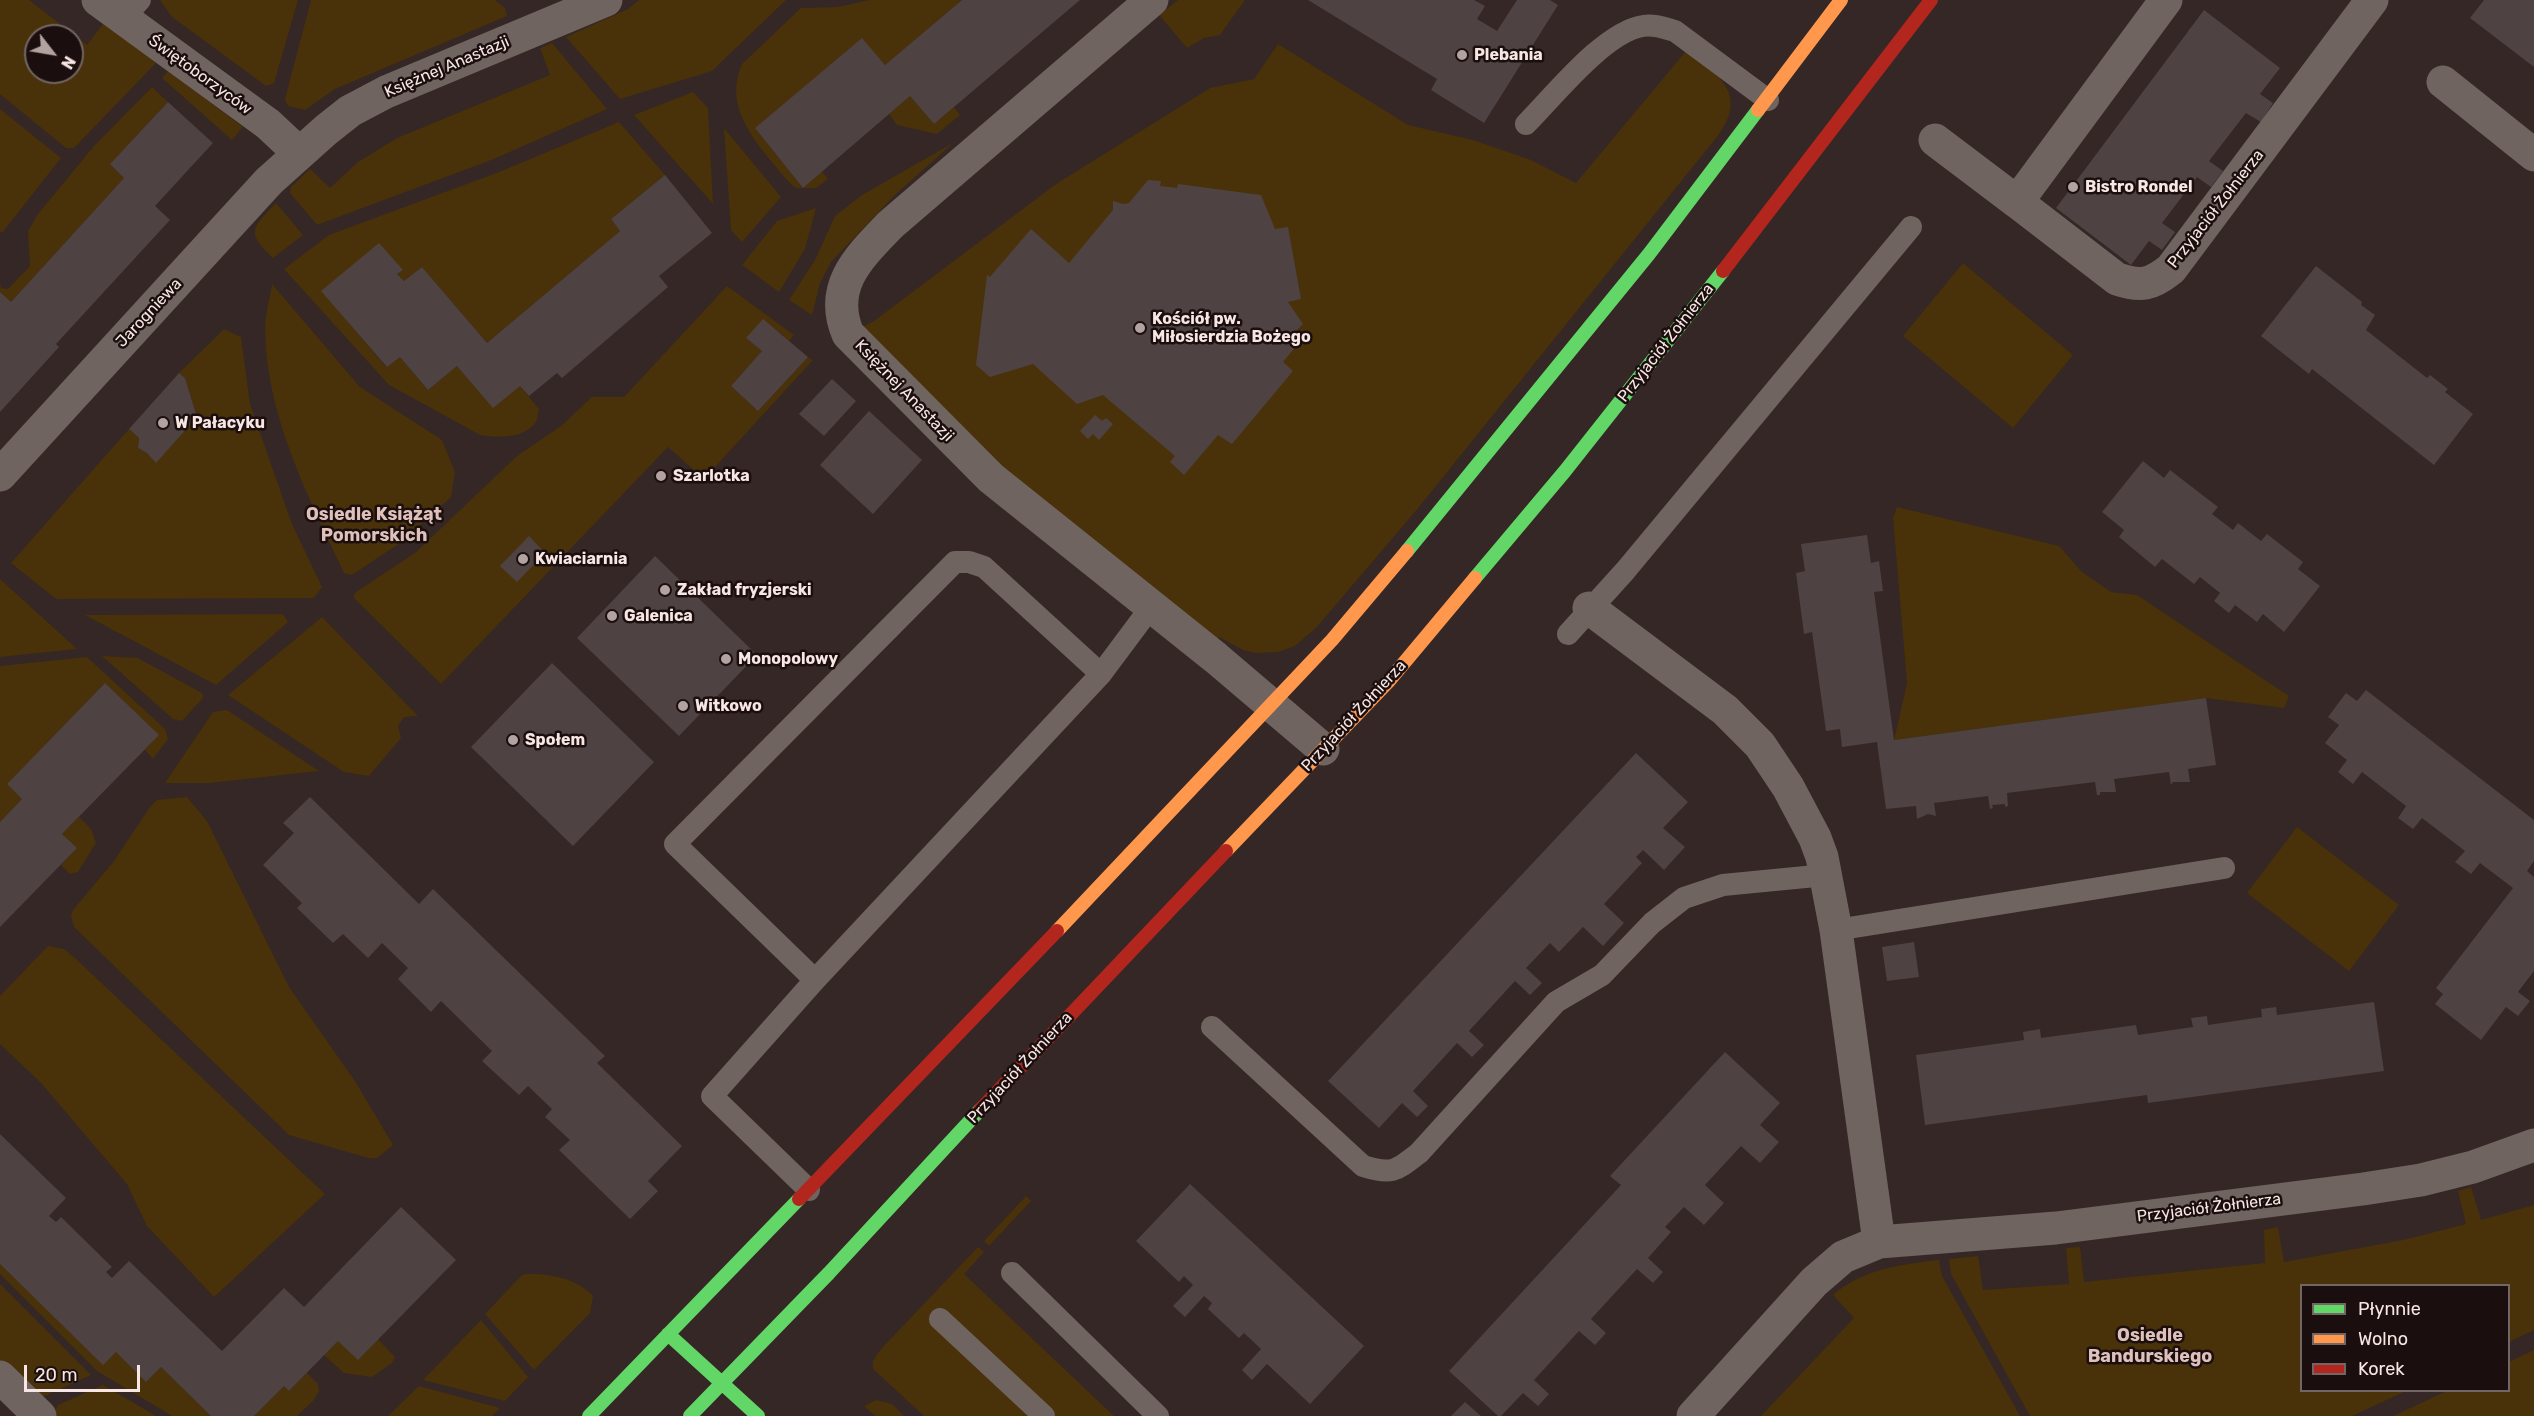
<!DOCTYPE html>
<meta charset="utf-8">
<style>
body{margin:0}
#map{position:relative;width:2534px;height:1416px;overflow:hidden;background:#342725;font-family:Rubik,sans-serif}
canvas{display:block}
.legend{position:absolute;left:2300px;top:1284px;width:210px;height:108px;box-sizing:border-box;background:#1a0f0e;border:2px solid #726563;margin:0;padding:8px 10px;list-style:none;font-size:18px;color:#f7e6e3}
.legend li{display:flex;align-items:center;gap:12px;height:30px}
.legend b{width:30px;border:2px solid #726563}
.north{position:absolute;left:24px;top:24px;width:60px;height:60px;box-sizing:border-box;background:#1a0f0e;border:2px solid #726563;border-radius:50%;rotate:121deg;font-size:16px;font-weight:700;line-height:24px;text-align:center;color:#f7e6e3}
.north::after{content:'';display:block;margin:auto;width:21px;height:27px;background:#b3a3a0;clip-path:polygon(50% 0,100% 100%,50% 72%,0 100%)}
.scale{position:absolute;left:24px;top:1365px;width:116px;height:27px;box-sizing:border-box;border:3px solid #f7e6e3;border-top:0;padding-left:8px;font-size:18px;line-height:21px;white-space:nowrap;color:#f7e6e3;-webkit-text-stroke:4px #1a0f0e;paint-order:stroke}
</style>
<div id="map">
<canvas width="2534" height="1416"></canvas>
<ul class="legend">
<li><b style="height:8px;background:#63d668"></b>Płynnie</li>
<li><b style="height:8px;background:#ff974d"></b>Wolno</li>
<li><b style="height:8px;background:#b3261e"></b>Korek</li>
</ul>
<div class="north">N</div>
<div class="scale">20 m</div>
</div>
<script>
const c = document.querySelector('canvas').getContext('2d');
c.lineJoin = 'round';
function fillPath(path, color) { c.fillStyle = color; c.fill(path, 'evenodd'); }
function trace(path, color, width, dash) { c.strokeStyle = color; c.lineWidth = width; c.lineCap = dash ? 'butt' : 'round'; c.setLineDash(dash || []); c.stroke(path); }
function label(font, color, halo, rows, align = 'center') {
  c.font = font + ' Rubik,sans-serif'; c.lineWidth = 5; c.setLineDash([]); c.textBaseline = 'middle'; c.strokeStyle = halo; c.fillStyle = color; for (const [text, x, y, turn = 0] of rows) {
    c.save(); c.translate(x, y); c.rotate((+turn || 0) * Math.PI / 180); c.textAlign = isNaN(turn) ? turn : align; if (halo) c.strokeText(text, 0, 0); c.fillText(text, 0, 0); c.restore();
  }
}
const green = new Path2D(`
 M0,0H29L87,45L103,24L157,62L74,148H66L0,94ZM36,36H72V72H36Z
 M160,0H298L274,83L266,86L172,17Z
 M311,0H495L505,8L507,16L335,89L305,110L288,106L285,99Z
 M639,0H786L712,71L620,99L566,37L628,9Z
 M870,0H962L885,65L862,39L755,128L803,188L822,171L828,179L816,188H796C786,181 779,170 771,161C748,133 725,102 742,64L801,8L837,7Z
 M1178,0H1245L1220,35L1204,38L1187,48L1159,15Z
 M552,43L607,109L494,159L317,225L290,193L291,187L310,169L330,188L358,162L397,138L550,75L540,48Z
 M1278,44L1408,125L1473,140L1531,160L1576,183L1686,51C1717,75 1748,91 1720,133L1419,507L1317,627L1295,646L1278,652L1256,653L1243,650L1219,637L1209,653L848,334L874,321L1056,184L1210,88L1254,79Z
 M168,71L243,127L232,140L162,78Z
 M152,87L168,102L110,164L124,178L11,302L0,292V282L1,288L8,289L30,266L28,231L38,214L94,146Z
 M693,92L708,108L713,204L634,115Z
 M910,96L934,124L954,107L960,115L937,134L897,125L889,114Z
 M0,109L61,158L2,233L0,231Z
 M619,122L665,175L611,219L620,231L487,343L422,267L404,281L397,274L403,270L322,291L386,367L400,357L428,390L457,366L520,386L539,409C538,413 538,421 535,423C523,439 497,438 480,435L389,385L284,269L329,235L499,172Z
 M724,128L781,197L742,242L731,230Z
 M953,143L895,195L831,262L820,283L812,315L789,300L815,260L835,216L862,195Z
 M276,203L303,235L273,258C245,232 252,228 276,203Z
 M816,208L805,249L779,292L742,265L777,221Z
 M1963,263L2073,355L2013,428L1903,336Z
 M272,284L360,387L442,440L455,472L451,497L403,541L352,575L344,573C308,496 266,416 265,329C265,314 270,298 272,284Z
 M727,286L794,335L789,341L779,332L746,338L762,351L731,386L758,411L808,357L813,360L704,479L668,447L441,684L353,597L356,592L415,553L517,456L561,426L592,397H624Z
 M224,329L241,337L250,404L292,524L322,587L314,598L56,599L11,563L129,429L139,438L138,448L147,453L156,462L197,417L185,378L179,373Z
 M1897,507L2059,546L2082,572L2111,592L2137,595L2289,696L2284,708L2206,698L1894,740L1907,683L1893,518Z
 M0,579L77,649L0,657Z
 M283,614L288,622L216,685L85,615Z
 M322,617L418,716L404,717L398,726L401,738L369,776L344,772L228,695Z
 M102,656L138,658L202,693L203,698L182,721L173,719Z
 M87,657L165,729L168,739L153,759L145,750L158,735L105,683L7,784L22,799L0,822V666Z
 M227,710L319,771L209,783H165L213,712Z
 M187,797L207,821L289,987L355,1081L393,1145L377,1158H368L289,1135L74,927L71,916L73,910L114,861L150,807L157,800Z
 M79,817L91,829L96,843L78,872L70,874L61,865L76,848L62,834Z
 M2297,827L2399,905L2349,971L2247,893Z
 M48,946L64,949L75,958L325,1194L214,1297L147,1226L127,1184L41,1083L0,1044V996Z
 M2471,1187L2481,1220L2534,1205V1330L2509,1342L2508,1286H2302V1390L2406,1391L2352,1416H2030L1951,1274L1949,1259L1978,1256L1983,1290L2069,1284L2066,1248L2080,1247L2084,1282L2265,1263L2264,1230L2278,1227L2284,1262L2403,1240L2466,1224L2458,1191Z
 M1026,1196L1031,1201L989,1246L984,1241Z
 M978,1247L984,1252L964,1274L1114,1416H924L873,1369V1361L880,1350Z
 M1939,1260L1942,1276L2020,1416H1761L1854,1318L1833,1295C1862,1269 1903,1264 1939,1260Z
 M0,1264L103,1364L116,1352L146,1382L161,1367L211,1416H172L97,1371L0,1274Z
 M528,1274C549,1273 579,1279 593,1296L590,1313L534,1370L485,1314L522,1275Z
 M0,1284L91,1375L38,1399L0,1362Z
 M481,1320L528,1377L505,1401L423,1380Z
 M378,1339L395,1357L392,1363L372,1377L344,1373L324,1355L338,1341Z
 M2534,1350V1416H2393L2447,1391L2508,1390L2509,1362Z
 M307,1373L318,1384L319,1391L314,1400L297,1416H254L284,1386L289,1391Z
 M103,1385L156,1416H57L54,1414L58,1405Z
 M419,1386L500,1408L492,1416H388Z
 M876,1400L892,1404L904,1416H875L864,1406Z`);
const building = new Path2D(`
 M962,0H1080L934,124L910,96L803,188L755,128L862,38L885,65Z
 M1308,0H1474L1485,6L1477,19L1497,31L1517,0H1550L1558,5L1484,123L1431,90L1437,79Z
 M2484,0H2534V67L2470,18Z
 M2204,10L2280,68L2260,94L2273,103L2261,122L2246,113L2209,161L2223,171L2211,187L2197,177L2162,223L2175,232L2162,250L2149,241L2131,265L2056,208Z
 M168,102L213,143L155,206L170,220L56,344L59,347L0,412V292L11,302L124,178L110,164Z
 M665,175L712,233L659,276L668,287L562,378L557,373L529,396L520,386L493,408L457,366L428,390L400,357L387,367L321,291L379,243L403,270L397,274L404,281L422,267L487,343L620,231L611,219Z
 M1148,180L1161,181L1160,186L1177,188L1178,184L1261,195L1275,229L1288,227L1301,299L1288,302L1303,324L1295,332L1302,339L1283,362L1293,371L1232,444L1218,435L1184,475L1170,462L1175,456L1103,395L1077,404L1033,364L990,377L976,365L987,275L990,277L1031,229L1069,263L1113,210V201L1123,204L1129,203Z
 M2316,266L2362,302L2361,305L2375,315L2366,330L2427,378L2430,375L2448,389L2445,392L2473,414L2434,465L2312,369L2309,374L2261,336Z
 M763,319L808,357L758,411L731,386L762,351L746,338Z
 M179,373L185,378L197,417L156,463L147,453L138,448L139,438L129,429Z
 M832,379L856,401L824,436L799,414Z
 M869,411L922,460L873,514L820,465Z
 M1095,415L1102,421L1106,418L1113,424L1099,440L1093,434L1088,439L1080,431Z
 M2143,461L2164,478L2170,470L2218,507L2212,514L2233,530L2238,523L2261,541L2267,534L2303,562L2298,569L2320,586L2284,632L2263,614L2257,622L2235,605L2229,613L2214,601L2220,593L2200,577L2194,584L2162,559L2155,567L2119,537L2124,530L2102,512Z
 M1867,535L1871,563L1879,561L1883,591L1874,592L1894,740L2206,698L2216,765L2188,769L2190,782H2173L2171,785L2169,772L2114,779L2116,792H2100V795H2097L2095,782L2007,793L2008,806L2005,807V804L1992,805L1993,808L1990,809L1988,796L1934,803L1936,816L1928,814L1917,819L1916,806L1886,809L1877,742L1842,747L1840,729L1826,731L1812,632L1804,634L1796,573L1805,571L1801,544Z
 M529,536L545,553L517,582L500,566Z
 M655,556L757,655L679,736L577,638Z
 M552,663L654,762L573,846L471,747Z
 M105,683L159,735L62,834L77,848L0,927V822L22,799L7,784Z
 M2366,690L2534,820V861L2527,871L2534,877V971L2518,992L2530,1001L2518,1016L2506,1007L2481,1040L2435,1004L2443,994L2436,988L2513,888L2480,863L2471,874L2455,862L2465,851L2422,818L2413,829L2398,818L2406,806L2362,772L2353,784L2338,772L2347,760L2325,743L2339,725L2328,717L2346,693L2357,701Z
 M1636,753L1688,802L1663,828L1685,847L1664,870L1643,850L1636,857L1642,863L1604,904L1624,923L1603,946L1583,927L1559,952L1550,943L1526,968L1542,983L1530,995L1515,981L1469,1031L1484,1045L1472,1057L1457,1043L1413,1091L1428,1106L1417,1117L1402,1103L1379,1128L1328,1081Z
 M310,797L419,904L433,889L605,1056L597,1063L682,1146L648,1181L658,1191L630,1219L559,1150L570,1140L545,1117L552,1109L528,1086L519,1095L482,1061L492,1051L441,1001L431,1012L398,979L408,968L382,943L368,958L343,934L333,943L297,908L302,903L263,865L294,833L283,823Z
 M1914,942L1919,977L1887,981L1882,947Z
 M2374,1002L2384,1071L2148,1103L2147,1095L1925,1125L1916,1055L2024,1040L2023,1032L2040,1029L2041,1038L2136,1025L2138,1035L2193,1027L2191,1018L2207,1016L2208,1025L2262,1017L2261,1009L2276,1007L2277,1015Z
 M1725,1052L1780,1103L1760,1125L1779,1142L1760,1163L1741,1146L1705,1185L1724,1203L1704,1225L1684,1207L1665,1227L1671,1232L1648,1258L1663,1272L1653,1283L1637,1269L1591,1319L1606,1333L1595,1345L1579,1331L1534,1380L1549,1394L1538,1406L1523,1393L1501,1416H1498L1449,1371L1621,1185L1610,1176Z
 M0,1134L66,1198L49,1216L56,1222L61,1217L112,1267L106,1272L112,1278L129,1261L222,1351L284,1288L304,1307L401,1207L456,1260L358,1360L338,1341L289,1391L284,1386L254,1416H211L161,1367L146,1382L116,1352L103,1365L0,1264Z
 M1190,1184L1364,1346L1310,1404L1267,1364L1252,1380L1242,1370L1261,1349L1244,1333L1239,1338L1208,1309L1212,1303L1204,1296L1185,1317L1173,1306L1193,1285L1184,1276L1179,1282L1136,1241Z
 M1465,1402L1481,1416H1451Z`);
const lane = new Path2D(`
 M123,19L140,0
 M1526,124C1554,96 1604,32 1643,26C1654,24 1664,28 1675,31L1768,100
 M1568,634L1625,571L1911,227
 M1101,674L984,567L969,562H955L675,844L815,980L1101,674L1151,607
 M1836,930L2224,868
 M1212,1027L1363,1166C1392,1175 1396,1171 1419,1153L1556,1002L1602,975L1652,923L1684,898L1723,885L1826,875
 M809,1190L712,1096L815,980
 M1012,1273L1158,1416
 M940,1319L1044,1416`);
const street = new Path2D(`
 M98,0L268,124L299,153
 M1152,0L890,225C858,258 828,287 848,334L991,478L1216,658L1323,749
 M2443,82L2534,155
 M1935,140L2017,202L2166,0
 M2017,202L2117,279C2141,287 2151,285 2171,269L2372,0
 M0,475L269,181L326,130L350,111L386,92L606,0
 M1589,608L1725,710L1760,745L1788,787L1815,838L1822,857L1836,930L1879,1242
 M0,1377L40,1416
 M1693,1416L1814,1282L1843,1257L1879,1242L2056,1228L2363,1189L2421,1180L2473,1167L2534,1145`);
const fast = new Path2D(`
 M1407,551L1649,254L1758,110
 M1475,578L1565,471L1723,271
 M668,1334L758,1416
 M589,1416L799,1199
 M690,1416L829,1273L980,1110`);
const slow = new Path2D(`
 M1758,110L1841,0
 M1226,851L1388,682L1475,578
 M1057,931L1332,640L1407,551`);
const jam = new Path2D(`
 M1723,271L1931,0
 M980,1110L1226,851
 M799,1199L1057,931`);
const markers = [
 [1462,55,6,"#b3a3a0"],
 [2073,187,6,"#b3a3a0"],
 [1140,328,6,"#b3a3a0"],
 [163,423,6,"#b3a3a0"],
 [661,476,6,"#b3a3a0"],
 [523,559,6,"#b3a3a0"],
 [665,590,6,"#b3a3a0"],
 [612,616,6,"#b3a3a0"],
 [726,659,6,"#b3a3a0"],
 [683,706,6,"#b3a3a0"],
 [513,740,6,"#b3a3a0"]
];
const poiNames = [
 ["Plebania",1474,55],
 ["Bistro Rondel",2085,187],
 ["Kościół pw.",1152,319],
 ["Miłosierdzia Bożego",1152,337],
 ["W Pałacyku",175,423],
 ["Szarlotka",673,476],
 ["Kwiaciarnia",535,559],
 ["Zakład fryzjerski",677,590],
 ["Galenica",624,616],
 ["Monopolowy",738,659],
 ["Witkowo",695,706],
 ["Społem",525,740]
];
const streetNames = [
 ["Księżnej Anastazji",447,67,-23],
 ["Świętoborzyców",200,75,36],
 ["Przyjaciół Żołnierza",2216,209,-52],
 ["Jarogniewa",149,313,-47],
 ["Przyjaciół Żołnierza",1666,343,-52],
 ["Księżnej Anastazji",904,391,46],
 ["Przyjaciół Żołnierza",1354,716,-47],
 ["Przyjaciół Żołnierza",1020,1068,-47],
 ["Przyjaciół Żołnierza",2209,1208,-7]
];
const neighbourhoodNames = [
 ["Osiedle Książąt",374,515],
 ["Pomorskich",374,536],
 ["Osiedle",2150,1336],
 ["Bandurskiego",2150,1357]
];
fillPath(green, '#493109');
fillPath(building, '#4e4342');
trace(lane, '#6f645f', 22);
trace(street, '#6f645f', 33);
trace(fast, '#63d668', 14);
trace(slow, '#ff974d', 14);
trace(jam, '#b3261e', 14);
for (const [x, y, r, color] of markers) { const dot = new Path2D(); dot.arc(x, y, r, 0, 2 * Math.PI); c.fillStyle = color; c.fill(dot); trace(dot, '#1a0f0e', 2); }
label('bold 16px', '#f7e6e3', '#1a0f0e', poiNames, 'left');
label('16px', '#f7e6e3', '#1a0f0e', streetNames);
label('bold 18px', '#e0c0bb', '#1a0f0e', neighbourhoodNames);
</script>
